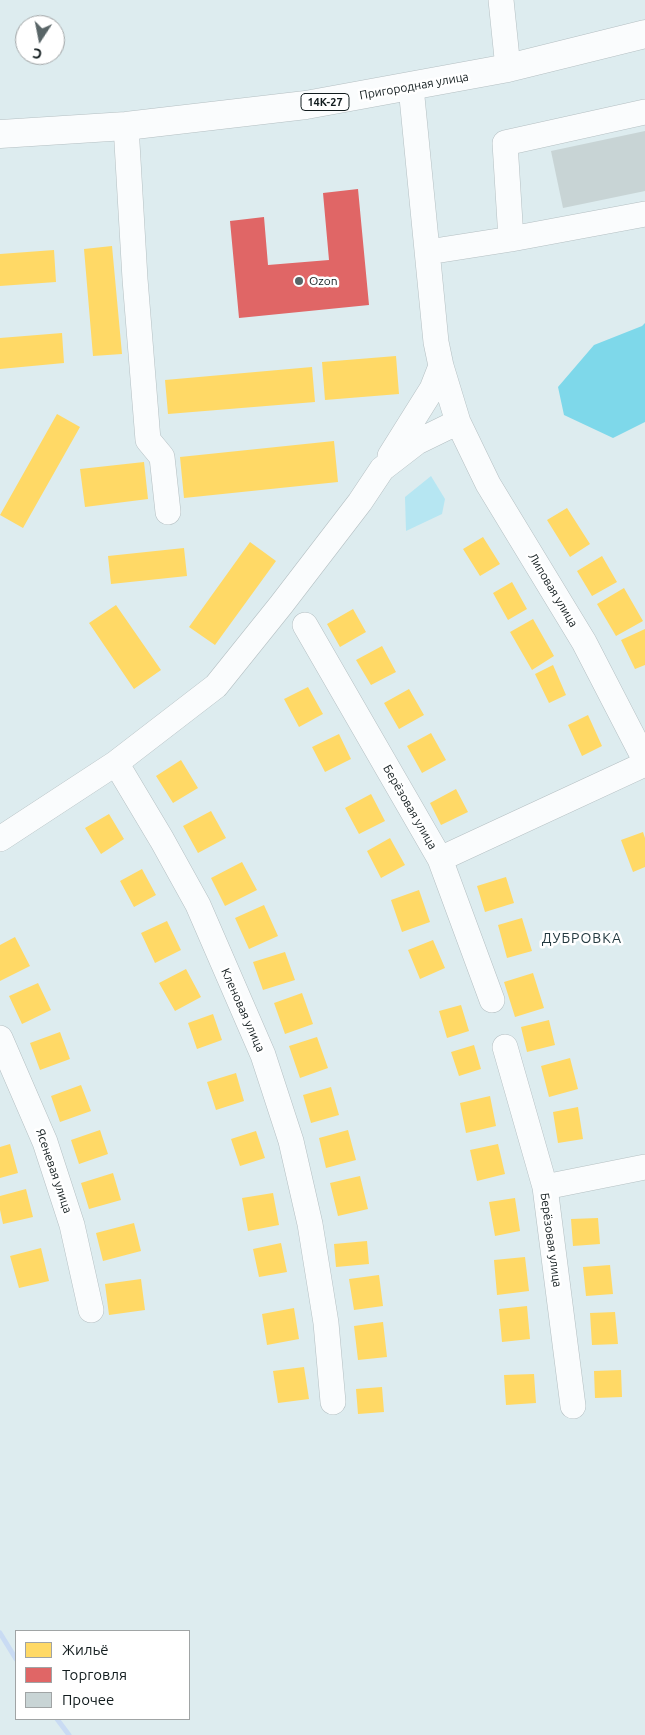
<!DOCTYPE html>
<meta charset="utf-8">
<style>
body{margin:0}
#map{position:relative;width:645px;height:1735px;overflow:hidden;background:#ddecef;font-family:Ubuntu,sans-serif}
canvas{display:block}
.legend{position:absolute;left:15px;top:1630px;width:175px;height:90px;box-sizing:border-box;background:#fff;border:1px solid #a0a4a5;margin:0;padding:6px 9px;list-style:none;font-size:15px;color:#121c1e}
.legend li{display:flex;align-items:center;gap:10px;height:25px}
.legend b{width:25px;border:1px solid #a0a4a5}
.north{position:absolute;left:15px;top:15px;width:50px;height:50px;box-sizing:border-box;background:#fff;border:1px solid #a0a4a5;border-radius:50%;rotate:191deg;font-size:14px;font-weight:700;line-height:20px;text-align:center;color:#121c1e}
.north::after{content:'';display:block;margin:auto;width:18px;height:22px;background:#596567;clip-path:polygon(50% 0,100% 100%,50% 72%,0 100%)}
</style>
<div id="map">
<canvas width="645" height="1735"></canvas>
<ul class="legend">
<li><b style="height:14px;background:#ffd966"></b>Жильё</li>
<li><b style="height:14px;background:#e06666"></b>Торговля</li>
<li><b style="height:14px;background:#c8d4d5"></b>Прочее</li>
</ul>
<div class="north">С</div>
</div>
<script>
const c = document.querySelector('canvas').getContext('2d');
c.lineJoin = 'round';
function fillPath(path, color) { c.fillStyle = color; c.fill(path, 'evenodd'); }
function trace(path, color, width, dash) { c.strokeStyle = color; c.lineWidth = width; c.lineCap = dash ? 'butt' : 'round'; c.setLineDash(dash || []); c.stroke(path); }
function label(font, color, halo, rows, align = 'center') {
  c.font = font + ' Ubuntu,sans-serif'; c.lineWidth = 5; c.setLineDash([]); c.textBaseline = 'middle'; c.strokeStyle = halo; c.fillStyle = color; for (const [text, x, y, turn = 0] of rows) {
    c.save(); c.translate(x, y); c.rotate((+turn || 0) * Math.PI / 180); c.textAlign = isNaN(turn) ? turn : align; if (halo) c.strokeText(text, 0, 0); c.fillText(text, 0, 0); c.restore();
  }
}
const green = new Path2D(`
 M431,476L445,499L442,514L406,531L405,497Z`);
const forest = new Path2D(`
 M645,323V422L613,438L564,415L558,387L594,345L642,326Z`);
const homes = new Path2D(`
 M112,246L122,354L93,356L84,249Z
 M54,250L56,282L0,286V254Z
 M62,333L64,363L0,369V338Z
 M396,356L399,394L325,400L322,362Z
 M312,367L315,402L168,414L165,380Z
 M57,414L80,427L23,528L0,515Z
 M334,441L338,482L184,498L180,457Z
 M144,462L148,499L85,507L80,469Z
 M567,508L590,544L570,557L547,520Z
 M483,537L500,564L480,576L463,549Z
 M250,542L276,561L215,645L189,627Z
 M184,548L187,576L111,584L108,556Z
 M602,556L617,582L592,596L577,571Z
 M512,582L527,609L508,620L493,593Z
 M624,588L643,621L616,636L597,604Z
 M116,605L161,670L134,689L89,623Z
 M353,609L366,632L340,647L327,624Z
 M533,619L554,656L532,670L510,632Z
 M645,629V665L635,669L621,640Z
 M382,646L396,672L371,685L356,660Z
 M553,665L566,695L549,703L535,674Z
 M308,687L323,714L299,727L284,699Z
 M409,689L424,715L399,729L384,703Z
 M588,715L602,746L582,756L568,725Z
 M431,733L446,760L422,773L407,746Z
 M339,734L351,759L325,772L312,747Z
 M181,760L198,788L173,803L156,776Z
 M456,789L468,812L441,825L430,803Z
 M371,794L385,821L359,834L345,808Z
 M211,811L226,838L198,853L183,826Z
 M109,814L124,839L101,854L85,828Z
 M643,832L645,838V867L633,872L621,840Z
 M390,838L405,865L381,878L367,851Z
 M242,862L257,890L225,906L211,878Z
 M142,869L156,895L134,907L120,881Z
 M506,877L514,903L485,912L477,886Z
 M419,890L430,922L402,932L391,900Z
 M264,905L278,936L249,949L235,918Z
 M522,918L532,951L507,958L498,925Z
 M167,921L181,950L155,963L141,933Z
 M15,937L30,966L0,981V945Z
 M433,940L445,968L420,979L408,950Z
 M285,952L295,980L263,990L253,962Z
 M186,969L201,997L175,1011L159,983Z
 M533,973L544,1008L515,1017L504,982Z
 M38,983L51,1010L22,1024L9,996Z
 M302,993L313,1024L285,1034L274,1003Z
 M461,1005L469,1031L447,1038L439,1011Z
 M213,1014L222,1040L197,1049L188,1023Z
 M549,1020L555,1045L527,1052L521,1027Z
 M60,1032L70,1059L40,1070L30,1043Z
 M317,1037L328,1068L300,1078L289,1046Z
 M474,1045L481,1069L459,1076L451,1052Z
 M570,1058L578,1089L549,1097L541,1066Z
 M236,1073L244,1101L216,1110L207,1082Z
 M81,1085L91,1111L60,1122L51,1096Z
 M331,1087L339,1115L311,1123L303,1095Z
 M490,1096L496,1126L466,1133L460,1103Z
 M578,1107L583,1139L558,1143L553,1112Z
 M100,1130L108,1154L79,1164L71,1140Z
 M348,1130L356,1160L326,1168L319,1138Z
 M256,1131L265,1158L240,1166L231,1139Z
 M10,1144L18,1173L0,1178V1147Z
 M498,1144L505,1174L477,1181L470,1150Z
 M113,1173L121,1200L89,1209L81,1183Z
 M360,1176L368,1209L338,1216L330,1183Z
 M26,1189L33,1217L3,1224L0,1210V1196Z
 M273,1193L279,1225L248,1231L242,1198Z
 M515,1198L520,1231L495,1236L489,1202Z
 M598,1218L600,1244L573,1246L571,1219Z
 M134,1223L141,1251L103,1261L96,1233Z
 M367,1241L369,1264L336,1267L334,1244Z
 M281,1243L287,1272L259,1277L253,1249Z
 M41,1248L49,1281L19,1288L10,1256Z
 M525,1257L529,1291L497,1295L494,1260Z
 M610,1265L613,1294L586,1296L583,1267Z
 M379,1275L383,1306L354,1310L349,1279Z
 M141,1279L145,1310L109,1315L105,1284Z
 M527,1306L530,1339L502,1342L499,1309Z
 M294,1308L299,1339L267,1345L262,1314Z
 M615,1312L618,1344L592,1345L590,1313Z
 M383,1322L387,1357L358,1360L354,1326Z
 M304,1367L309,1399L278,1403L273,1371Z
 M621,1370L622,1397L595,1398L594,1371Z
 M534,1374L536,1403L506,1405L504,1375Z
 M382,1387L384,1412L358,1414L356,1389Z`);
const shops = new Path2D(`
 M358,189L369,305L239,318L230,221L264,217L268,265L329,260L323,193Z`);
const stream = new Path2D(`
 M0,1633L16,1659
 M57,1719L69,1735`);
const building = new Path2D(`
 M645,131V191L563,208L551,151Z`);
const minor = new Path2D(`
 M501,0L508,68
 M411,87L436,342L441,366L458,422L488,484L584,642L645,760
 M645,112L505,143L511,239L645,214
 M126,126L135,279L148,440L162,457L168,512
 M428,252L511,239
 M390,456L432,389L441,366
 M305,625L440,859L492,1000
 M0,839L116,763
 M440,859L645,764
 M0,1038L45,1142L72,1225L91,1310
 M505,1047L545,1187L573,1406
 M545,1187L645,1167
 M333,1402L326,1323L310,1224L291,1141L263,1055L198,905L162,840L116,763L216,686L281,605L360,502L382,469L417,442L458,422`);
const major = new Path2D(`
 M0,134L126,126L306,105L508,68L645,34`);
const markers = [
 [299,281,5,"#596567"]
];
const shields = [
 [325,102,48]
];
const shieldNames = [
 ["14К-27",325,102]
];
const streetNames = [
 ["Пригородная улица",414,86,-10],
 ["Липовая улица",553,590,59],
 ["Берёзовая улица",410,807,60],
 ["Кленовая улица",243,1010,66],
 ["Ясеневая улица",54,1171,71],
 ["Берёзовая улица",551,1240,82]
];
const poiNames = [
 ["Ozon",309,281]
];
const neighbourhoodNames = [
 ["ДУБРОВКА",582,938]
];
fillPath(green, '#b6e6f2');
fillPath(forest, '#7ed8ea');
fillPath(homes, '#ffd966');
fillPath(shops, '#e06666');
trace(stream, '#c9dbf3', 5);
fillPath(building, '#c8d4d5');
trace(minor, '#b4bfc2', 26);
trace(major, '#b4bfc2', 29);
trace(minor, '#fafcfd', 25);
trace(major, '#fafcfd', 28);
for (const [x, y, r, color] of markers) { const dot = new Path2D(); dot.arc(x, y, r, 0, 2 * Math.PI); c.fillStyle = color; c.fill(dot); trace(dot, '#fff', 2); }
for (const [x, y, w] of shields) { const box = new Path2D(); box.roundRect(x - w / 2, y - 8.5, w, 17, 4); c.fillStyle = '#fff'; c.fill(box); trace(box, '#121c1e', 1); }
label('bold 11px', '#121c1e', null, shieldNames);
label('12px', '#121c1e', '#fff', streetNames);
label('12px', '#121c1e', '#fff', poiNames, 'left');
c.letterSpacing = '1px';
label('14px', '#23393f', '#fff', neighbourhoodNames);
c.letterSpacing = '0px';
</script>
